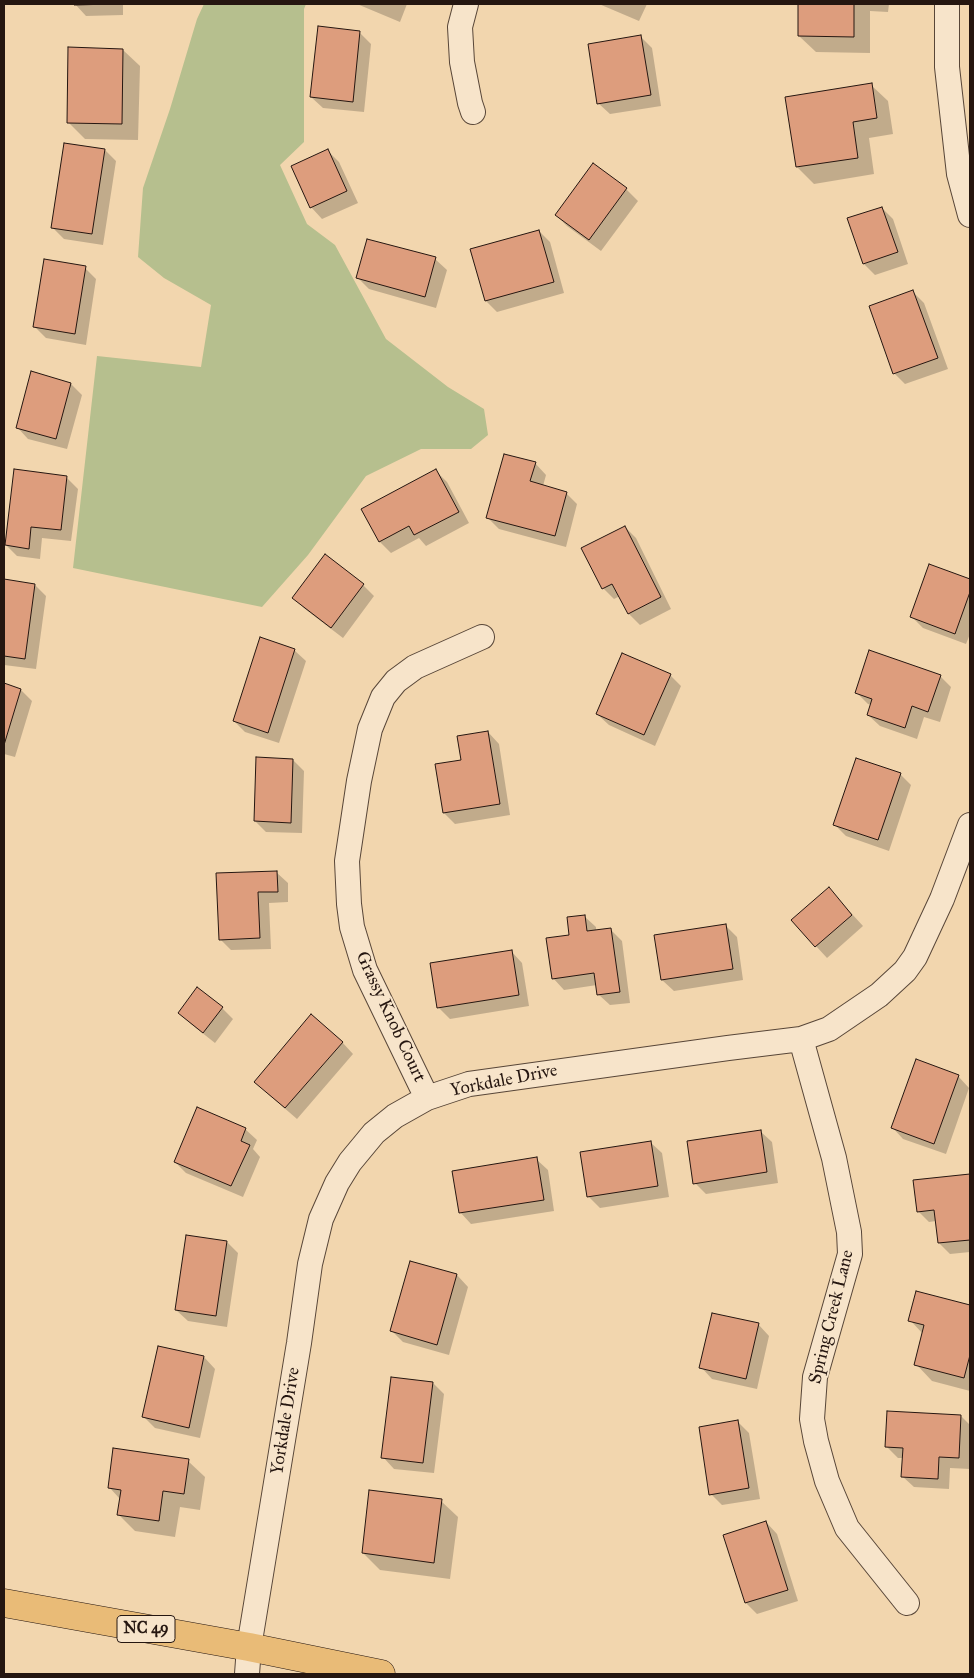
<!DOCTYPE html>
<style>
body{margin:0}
#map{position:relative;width:974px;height:1678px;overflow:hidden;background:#f2d6ae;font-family:"IM FELL Great Primer",serif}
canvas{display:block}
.frame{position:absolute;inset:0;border:5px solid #251610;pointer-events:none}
</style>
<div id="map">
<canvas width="974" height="1678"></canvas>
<div class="frame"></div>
</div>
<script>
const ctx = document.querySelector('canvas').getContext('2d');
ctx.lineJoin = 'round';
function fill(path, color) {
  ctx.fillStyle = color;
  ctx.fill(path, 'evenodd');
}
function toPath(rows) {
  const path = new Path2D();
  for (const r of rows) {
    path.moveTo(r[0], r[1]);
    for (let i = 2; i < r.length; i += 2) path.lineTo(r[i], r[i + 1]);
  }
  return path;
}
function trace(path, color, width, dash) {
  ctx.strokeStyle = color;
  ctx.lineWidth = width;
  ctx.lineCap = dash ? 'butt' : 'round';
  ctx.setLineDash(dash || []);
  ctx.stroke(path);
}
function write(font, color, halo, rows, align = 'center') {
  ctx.font = font + ' "IM FELL Great Primer",serif';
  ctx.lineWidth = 4;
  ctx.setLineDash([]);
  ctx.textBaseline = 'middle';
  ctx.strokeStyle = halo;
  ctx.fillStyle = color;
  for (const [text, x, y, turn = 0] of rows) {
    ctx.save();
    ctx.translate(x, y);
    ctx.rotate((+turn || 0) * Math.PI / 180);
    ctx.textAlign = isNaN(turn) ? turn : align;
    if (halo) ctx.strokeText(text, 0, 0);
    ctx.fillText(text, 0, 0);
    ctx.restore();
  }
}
fill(toPath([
 [204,4,306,4,304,9,304,142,280,165,307,224,335,245,386,339,448,387,484,409,488,435,471,449,421,449,366,476,308,555,262,607,73,568,97,356,201,367,211,305,164,278,138,257,143,188,170,109,197,19]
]), '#b6bf8e');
fill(toPath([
 [75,4,123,4,123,15,86,16],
 [357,4,407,4,400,22],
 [599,4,647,4,639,21],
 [799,4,889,4,888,12,870,11,870,53,816,52,799,36],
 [359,32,371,44,364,112,323,108,311,97],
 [641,37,652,48,661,106,610,114,598,103],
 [123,50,140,66,138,140,85,139,68,122],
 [871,85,888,101,893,134,869,138,874,174,814,184,797,167,786,98],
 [105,150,116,161,103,245,64,239,53,228],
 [328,151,339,162,358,203,322,219,311,207],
 [593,165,626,189,638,201,601,251,567,226,556,215],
 [882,208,893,219,908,264,875,275,864,264],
 [539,231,550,242,564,293,497,312,486,301],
 [435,259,447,270,436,308,369,289,358,278],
 [85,268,96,279,86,345,46,338,35,327],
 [913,292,924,303,948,369,905,384,894,373],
 [71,384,82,395,67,449,28,439,17,427],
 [535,463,546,475,543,486,566,493,577,504,566,547,499,529,488,518],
 [436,471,447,482,469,523,426,546,419,538,391,553,380,542,363,510],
 [66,477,78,489,71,541,42,538,40,559,17,556,6,545],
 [625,527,636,538,671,609,640,625,629,614,620,596,614,599,603,588],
 [929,565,970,580,970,634,966,644,923,628,911,616],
 [4,580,35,585,46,596,36,669,4,665],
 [363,585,374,596,343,638,305,609,294,598],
 [294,650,306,661,279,743,245,732,234,721],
 [670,675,681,686,655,746,609,725,597,714],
 [940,676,951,687,940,722,924,717,917,739,880,726,868,715,872,705,868,704,856,692],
 [4,685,21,690,32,701,15,757,4,754],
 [488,732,499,744,510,815,455,824,444,813],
 [293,760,304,771,302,833,266,832,255,821],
 [900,774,911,785,889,851,846,836,835,825],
 [276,872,288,883,288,902,269,903,271,949,231,950,220,939,218,874],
 [829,889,863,926,827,958,793,921],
 [584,916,596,927,596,931,610,929,622,941,630,1003,610,1005,598,994,597,985,564,990,553,978,570,936],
 [725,925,737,937,743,980,674,991,662,980],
 [511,951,522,963,529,1006,450,1019,439,1008],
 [222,1008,233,1019,215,1043,191,1024,179,1013],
 [342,1042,353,1054,297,1119,267,1093],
 [958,1076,969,1088,946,1154,903,1139,892,1127],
 [245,1129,257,1140,253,1149,260,1157,243,1197,186,1173,175,1162],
 [760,1131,772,1142,778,1183,706,1194,695,1183],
 [650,1142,662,1153,669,1197,600,1208,589,1197],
 [536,1159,548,1170,554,1211,471,1224,460,1212],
 [970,1175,970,1252,950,1254,939,1243,936,1221,929,1222,918,1211,914,1181],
 [227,1242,238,1253,227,1327,188,1321,176,1310],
 [411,1262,457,1275,468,1287,449,1355,403,1342,392,1331],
 [917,1292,970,1306,970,1391,932,1381,916,1364,923,1334,910,1320],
 [758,1324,769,1336,757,1389,712,1379,701,1367],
 [159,1347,204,1357,215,1369,200,1438,155,1428,144,1417],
 [433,1383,444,1394,434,1473,394,1469,383,1457],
 [961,1416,970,1425,970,1469,950,1468,949,1489,914,1487,902,1476,903,1458,898,1458,886,1446],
 [738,1422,749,1433,760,1499,722,1505,711,1494],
 [188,1461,205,1477,200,1510,180,1507,175,1537,135,1531,118,1514,120,1499,109,1487],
 [441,1501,458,1517,450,1579,380,1570,363,1553],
 [766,1522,777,1534,798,1601,757,1614,746,1603]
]), '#0003');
const building = toPath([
 [74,4,112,4,74,5,74,4],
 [798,4,854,4,854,37,798,36,798,4],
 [318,26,360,31,353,102,310,97,318,26],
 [641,35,651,95,597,104,588,44,641,35],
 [68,47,123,49,122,124,67,123,68,47],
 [872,83,877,118,853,122,858,158,796,167,785,97,872,83],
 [64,143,105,149,92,234,51,228,64,143],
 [328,149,347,191,310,208,291,166,328,149],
 [593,163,627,188,589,240,555,215,593,163],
 [882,207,898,252,863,264,847,218,882,207],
 [539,230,554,282,485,301,470,249,539,230],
 [367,239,436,257,425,297,356,278,367,239],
 [44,259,86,266,75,334,33,327,44,259],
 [913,290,938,358,893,374,869,306,913,290],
 [31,371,71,383,56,439,16,428,31,371],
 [504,454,536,462,530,481,567,492,555,536,486,518,504,454],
 [14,469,67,476,61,530,31,527,29,549,5,545,14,469],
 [436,469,459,512,414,535,409,526,379,542,361,509,436,469],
 [625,526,661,597,628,614,612,584,602,589,581,548,625,526],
 [325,554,364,584,331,628,292,598,325,554],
 [929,564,970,579,970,592,955,634,910,617,929,564],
 [4,579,35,584,25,659,4,656,4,579],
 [260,637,295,649,268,733,233,721,260,637],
 [869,650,941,675,928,712,912,706,905,728,867,715,872,699,855,693,869,650],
 [622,653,671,674,644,735,596,714,622,653],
 [4,683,21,689,4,745,4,683],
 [488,731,500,804,443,813,435,764,461,760,457,736,488,731],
 [256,757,293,759,291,823,254,821,256,757],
 [856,758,901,773,878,840,833,825,856,758],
 [277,871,278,892,258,892,260,938,219,940,216,873,277,871],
 [829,887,852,915,815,947,791,920,829,887],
 [585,915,587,931,611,928,620,992,597,995,594,973,552,979,546,938,569,935,567,917,585,915],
 [726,924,733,969,661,980,654,935,726,924],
 [512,950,519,995,437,1008,430,963,512,950],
 [197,987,223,1007,203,1033,178,1013,197,987],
 [311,1014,343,1042,285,1108,254,1082,311,1014],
 [916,1059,959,1075,934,1144,891,1128,916,1059],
 [197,1107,246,1128,241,1141,250,1145,231,1186,174,1162,197,1107],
 [761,1130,767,1172,693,1184,687,1141,761,1130],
 [651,1141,658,1186,587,1197,580,1152,651,1141],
 [537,1157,544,1200,459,1213,452,1171,537,1157],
 [970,1174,970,1240,938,1243,934,1210,917,1212,913,1180,970,1174],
 [186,1235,227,1241,216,1316,175,1310,186,1235],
 [410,1261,457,1274,437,1345,390,1331,410,1261],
 [916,1291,970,1305,970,1355,964,1378,914,1365,924,1325,908,1321,916,1291],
 [712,1313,759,1323,746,1379,699,1368,712,1313],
 [158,1346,204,1356,189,1428,142,1417,158,1346],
 [391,1377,433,1382,423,1463,381,1458,391,1377],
 [887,1411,961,1415,959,1458,939,1457,938,1479,901,1477,903,1448,885,1447,887,1411],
 [738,1420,749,1488,709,1495,699,1427,738,1420],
 [113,1448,189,1459,184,1494,163,1491,159,1521,117,1515,121,1490,108,1488,113,1448],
 [369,1490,442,1499,434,1563,362,1553,369,1490],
 [766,1521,788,1590,745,1603,723,1535,766,1521]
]);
fill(building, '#dd9d7d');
trace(building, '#251610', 1);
const street = toPath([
 [466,4,460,27,462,62,470,103,473,112],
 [947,4,947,67,959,174,970,215],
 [801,1039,834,1158,849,1232,850,1254,815,1377,812,1419,816,1441,827,1481,847,1528,907,1603],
 [427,1098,365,970,352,927,349,904,347,861,359,781,370,729,383,697,396,681,415,667,482,637],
 [247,1674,249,1647,299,1343,310,1264,321,1219,337,1183,350,1162,374,1133,395,1116,427,1098,469,1084,728,1048,801,1039,829,1029,879,995,905,971,915,957,942,899,970,825]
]);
const primary = toPath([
 [4,1603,249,1647,381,1674]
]);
trace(street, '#584638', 26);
trace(primary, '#251610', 29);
trace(street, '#f7e4ca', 24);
trace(primary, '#e9bb77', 28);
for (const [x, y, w] of [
 [146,1629,58]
]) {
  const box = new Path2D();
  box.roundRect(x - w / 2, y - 13.5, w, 27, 4);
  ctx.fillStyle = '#f7e4ca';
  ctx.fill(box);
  trace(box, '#251610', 1);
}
write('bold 16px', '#251610', null, [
 ["NC 49",146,1629]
]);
write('18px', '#251610', '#f7e4ca', [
 ["Grassy Knob Court",390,1017,65],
 ["Yorkdale Drive",504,1081,-11],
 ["Spring Creek Lane",832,1317,-76],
 ["Yorkdale Drive",286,1421,-81]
]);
</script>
